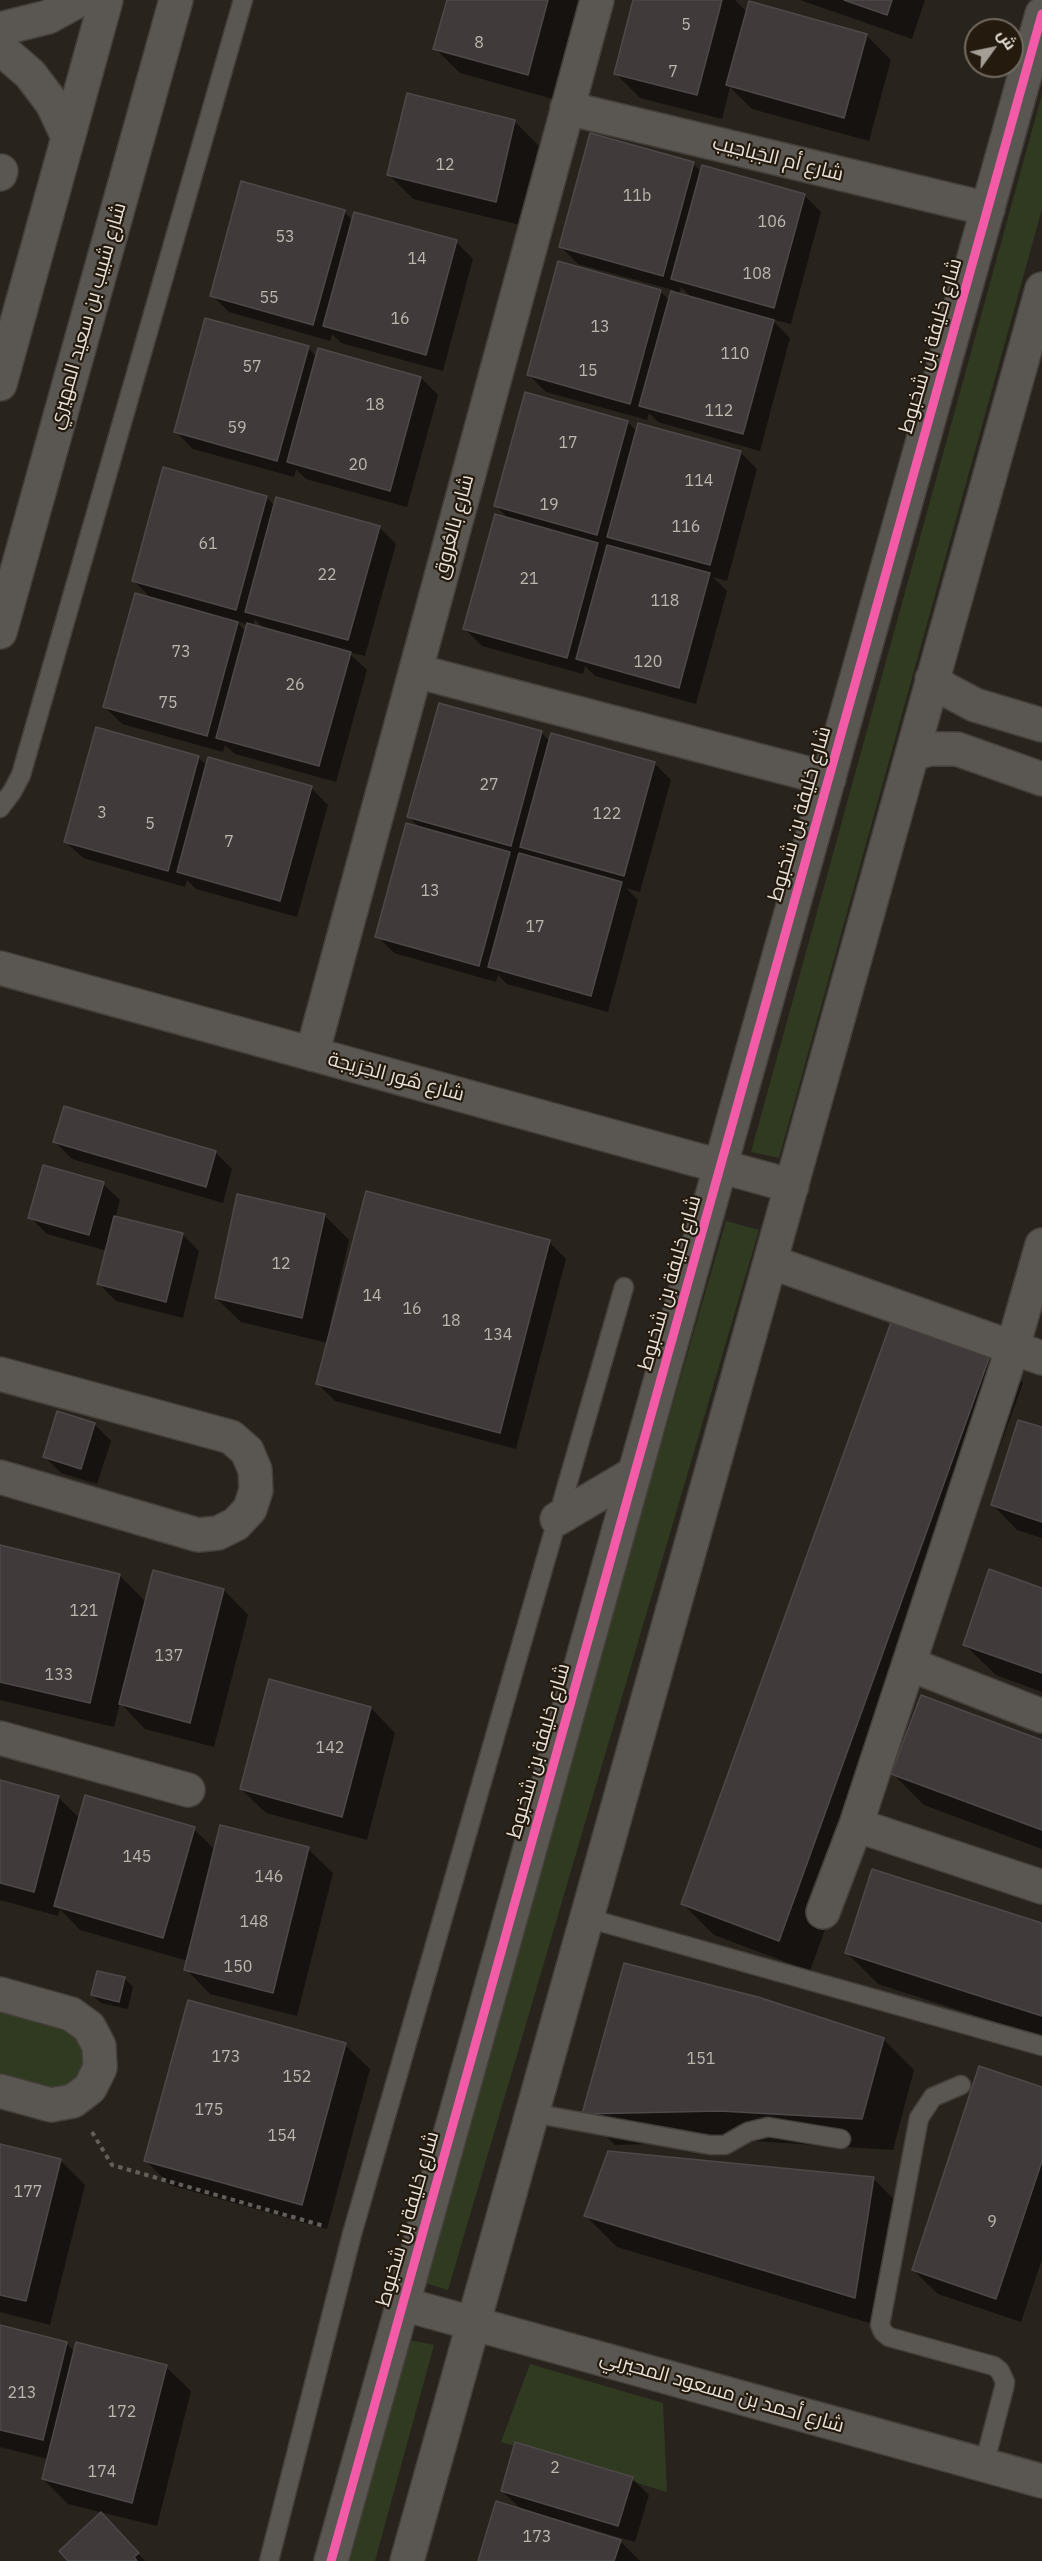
<!DOCTYPE html>
<meta charset="utf-8">
<style>
body{margin:0}
#map{position:relative;width:1042px;height:2561px;overflow:hidden;background:#29231d;font-family:"IBM Plex Sans",Cairo,sans-serif}
canvas{display:block}
.north{position:absolute;left:964px;top:18px;width:60px;height:60px;box-sizing:border-box;background:#241b0e;border:2px solid #726a5f;border-radius:50%;rotate:57deg;font-size:16px;font-weight:700;line-height:24px;text-align:center;color:#e7e0d8}
.north::after{content:'';display:block;margin:auto;width:21px;height:27px;background:#a49e97;clip-path:polygon(50% 0,100% 100%,50% 72%,0 100%)}
</style>
<div id="map">
<canvas width="1042" height="2561"></canvas>
<div class="north">ش</div>
</div>
<script>
const ctx = document.querySelector('canvas').getContext('2d');
ctx.lineJoin = 'round';
function fill(path, color) {
  ctx.fillStyle = color;
  ctx.fill(path, 'evenodd');
}
function toPath(rows) {
  const path = new Path2D();
  for (const r of rows) {
    path.moveTo(r[0], r[1]);
    for (let i = 2; i < r.length; i += 2) path.lineTo(r[i], r[i + 1]);
  }
  return path;
}
function trace(path, color, width, dash) {
  ctx.strokeStyle = color;
  ctx.lineWidth = width;
  ctx.lineCap = dash ? 'butt' : 'round';
  ctx.setLineDash(dash || []);
  ctx.stroke(path);
}
function write(font, color, halo, rows, align = 'center') {
  ctx.font = font + ' "IBM Plex Sans",Cairo,sans-serif';
  ctx.lineWidth = 4.5;
  ctx.setLineDash([]);
  ctx.textBaseline = 'middle';
  ctx.strokeStyle = halo;
  ctx.fillStyle = color;
  for (const [text, x, y, turn = 0] of rows) {
    ctx.save();
    ctx.translate(x, y);
    ctx.rotate((+turn || 0) * Math.PI / 180);
    ctx.textAlign = isNaN(turn) ? turn : align;
    if (halo) ctx.strokeText(text, 0, 0);
    ctx.fillText(text, 0, 0);
    ctx.restore();
  }
}
fill(toPath([
 [1042,94,1042,209,779,1158,751,1152],
 [726,1221,759,1230,448,2290,418,2281],
 [0,1997,85,2019,91,2062,74,2094,0,2073],
 [404,2339,434,2345,375,2561,343,2561],
 [530,2364,663,2403,667,2492,501,2442]
]), '#303a21');
fill(toPath([
 [448,0,579,0,553,99,460,73,435,48],
 [635,0,735,0,747,12,866,35,891,60,869,141,752,109,730,87,722,119,640,98,616,74],
 [800,0,925,0,912,39],
 [515,122,539,146,520,225,413,199,389,175],
 [693,163,701,172,804,195,821,212,791,324,771,319,790,338,760,451,658,422,649,413,647,420,546,392,529,375,660,291,670,301,673,290,578,264,561,247],
 [681,287,692,298,679,295],
 [344,212,353,221,456,242,473,259,443,371,341,343,332,334,330,341,229,312,212,295],
 [308,348,317,357,421,378,438,395,407,507,306,479,296,469,294,477,193,449,176,432],
 [628,422,637,432,740,452,757,469,727,581,713,577,727,591,696,704,595,676,585,666,583,674,482,646,465,629,510,520,496,506],
 [266,497,275,506,379,527,396,544,365,656,348,652,367,670,336,782,235,754,225,745,223,752,122,724,105,707,153,600,134,581],
 [255,619,265,630,253,626],
 [236,621,249,625,246,632],
 [541,732,550,742,654,763,671,780,640,892,626,888,638,900,608,1012,507,984,498,975,496,982,394,953,377,936,420,828,409,817],
 [198,757,207,766,311,788,328,805,297,917,196,889,187,880,185,887,83,858,66,842],
 [55,1142,215,1152,232,1169,223,1203,72,1159],
 [103,1184,120,1200,115,1218,182,1234,199,1251,183,1318,116,1301,99,1284,107,1251,47,1234,30,1217],
 [324,1215,349,1240,330,1325,333,1326,549,1242,566,1259,516,1449,335,1401,318,1384,328,1343,241,1322,216,1298],
 [991,1352,1023,1383,810,1971,714,1935,683,1904],
 [94,1424,111,1441,97,1484,61,1473,44,1456],
 [1042,1429,1042,1538,1017,1530,993,1505],
 [0,1546,119,1575,146,1602,224,1590,248,1615,214,1747,145,1729,120,1703,114,1727,0,1700],
 [1042,1590,1042,1692,996,1675,964,1644],
 [270,1681,371,1708,395,1733,367,1840,266,1813,241,1789],
 [1042,1742,1042,1849,924,1805,893,1774],
 [0,1782,58,1797,80,1819,194,1829,215,1850,308,1849,333,1873,297,2016,210,1994,186,1969,188,1961,80,1930,60,1909,58,1916,0,1900],
 [1042,1925,1042,2037,878,1984,847,1953],
 [98,1972,125,1979,133,1987,128,2009,101,2003,92,1995],
 [883,2039,914,2070,893,2150,752,2141,615,2145,584,2114],
 [345,2045,370,2069,327,2229,170,2185,146,2161],
 [1042,2089,1042,2259,1021,2322,938,2294,913,2270],
 [0,2145,61,2161,85,2185,50,2325,0,2312],
 [873,2178,904,2210,886,2328,617,2247,586,2216],
 [0,2327,66,2343,75,2352,166,2367,191,2391,157,2526,68,2504,43,2479,48,2459,0,2447],
 [632,2478,649,2495,635,2542,560,2520,559,2522,620,2541,640,2561,479,2561,523,2511,502,2491],
 [117,2531,145,2561,70,2561]
]), '#0007');
const building = toPath([
 [447,0,548,0,528,75,433,49,447,0],
 [633,0,722,0,697,95,614,74,633,0],
 [844,0,892,0,887,15,844,0],
 [749,1,867,34,844,118,726,85,749,1],
 [407,93,515,120,496,202,387,175,407,93],
 [590,133,694,162,663,276,559,247,590,133],
 [702,165,805,194,774,308,671,279,702,165],
 [241,181,345,210,313,325,210,296,241,181],
 [354,212,457,240,426,355,323,326,354,212],
 [558,261,661,290,630,404,527,375,558,261],
 [671,291,774,320,743,434,639,406,671,291],
 [205,318,309,346,277,461,174,432,205,318],
 [318,348,421,377,390,491,287,462,318,348],
 [525,392,628,421,597,535,494,506,525,392],
 [638,423,741,451,710,565,607,537,638,423],
 [163,467,267,496,236,610,132,581,163,467],
 [276,497,380,526,348,640,245,612,276,497],
 [495,514,598,543,567,658,463,629,495,514],
 [607,545,710,573,679,688,576,659,607,545],
 [135,593,238,622,207,736,103,707,135,593],
 [247,623,351,652,319,766,216,738,247,623],
 [439,703,542,731,511,846,407,817,439,703],
 [96,727,199,756,168,871,64,842,96,727],
 [551,733,655,762,624,876,520,847,551,733],
 [208,757,312,786,280,901,177,872,208,757],
 [406,823,510,852,479,966,375,937,406,823],
 [519,853,622,882,591,996,488,967,519,853],
 [64,1106,216,1151,206,1187,53,1142,64,1106],
 [43,1165,104,1182,89,1235,28,1218,43,1165],
 [366,1191,550,1240,500,1433,316,1384,366,1191],
 [237,1194,325,1214,302,1318,215,1298,237,1194],
 [114,1216,183,1233,166,1302,97,1284,114,1216],
 [894,1314,992,1350,779,1941,681,1904,894,1314],
 [57,1411,95,1423,81,1469,43,1457,57,1411],
 [1018,1420,1042,1427,1042,1522,991,1505,1018,1420],
 [0,1545,120,1574,90,1703,0,1682,0,1545],
 [989,1569,1042,1588,1042,1673,963,1645,989,1569],
 [153,1570,224,1589,190,1723,119,1704,153,1570],
 [269,1679,371,1707,342,1817,240,1789,269,1679],
 [921,1695,1042,1740,1042,1830,891,1774,921,1695],
 [0,1780,59,1796,34,1892,0,1883,0,1780],
 [85,1795,195,1827,163,1938,54,1906,85,1795],
 [220,1825,309,1847,273,1993,184,1970,220,1825],
 [872,1869,1042,1923,1042,2016,845,1953,872,1869],
 [624,1963,758,1997,884,2038,862,2119,720,2111,582,2114,624,1963],
 [97,1971,125,1977,119,2002,91,1995,97,1971],
 [188,2000,346,2043,302,2205,144,2161,188,2000],
 [979,2066,1042,2087,1042,2161,996,2299,912,2270,979,2066],
 [0,2144,61,2159,26,2301,0,2295,0,2144],
 [608,2151,874,2177,855,2298,584,2216,608,2151],
 [0,2325,67,2342,43,2440,0,2430,0,2325],
 [76,2342,167,2365,132,2503,42,2479,76,2342],
 [515,2442,633,2477,618,2526,501,2491,515,2442],
 [496,2501,621,2540,614,2561,478,2561,496,2501],
 [101,2512,139,2553,134,2557,137,2561,68,2561,59,2551,101,2512]
]);
fill(building, '#403b3a');
trace(building, '#4e4949', 1.5);
const service = toPath([
 [0,808,12,792,21,775,243,0],
 [587,1918,1042,2046],
 [961,2085,933,2097,919,2118,880,2325,883,2332,889,2337,994,2366,1000,2371,1005,2382,1004,2388,984,2465],
 [532,2113,710,2145,725,2145,748,2132,768,2127,841,2139],
 [269,2561,352,2234,624,1287]
]);
const minor = toPath([
 [0,29,48,17,79,0],
 [0,48,30,74,52,103,68,137],
 [567,108,988,209],
 [0,174,1,171],
 [416,671,829,779],
 [932,679,945,689,975,705,1042,725],
 [913,754,929,749,957,749,1042,779],
 [0,968,792,1186],
 [312,1054,597,0],
 [771,1262,1042,1358],
 [0,1374,231,1437,247,1451,255,1470,256,1490,250,1509,236,1524,218,1533,198,1535,0,1477],
 [557,1519,635,1473],
 [909,1664,1042,1716],
 [0,1738,188,1790],
 [856,1825,1042,1887],
 [823,1912,856,1825,1013,1347,1042,1245],
 [0,1994,71,2014,89,2027,99,2046,100,2068,90,2088,73,2101,51,2105,0,2091],
 [403,2304,1042,2481],
 [331,2561,1042,14],
 [407,2561,1042,289]
]);
const tertiary = toPath([
 [0,384,106,0],
 [0,632,176,0]
]);
trace(service, '#443f3a', 21);
trace(minor, '#443f3a', 36);
trace(tertiary, '#443f3a', 36);
trace(toPath([
 [92,2132,112,2165,324,2226]
]), '#625e59', 4, [4.5, 4.5]);
trace(service, '#5a5651', 18);
trace(minor, '#5a5651', 33);
trace(tertiary, '#5a5651', 33);
trace(toPath([
 [331,2561,1042,14]
]), '#f35aa7', 9);
write('16px', '#bdb7b0', null, [
 ["5",686,25],
 ["8",479,43],
 ["7",673,72],
 ["12",445,165],
 ["11b",637,196],
 ["106",772,222],
 ["53",285,237],
 ["14",417,259],
 ["108",757,274],
 ["55",269,298],
 ["16",400,319],
 ["13",600,327],
 ["110",735,354],
 ["57",252,367],
 ["15",588,371],
 ["18",375,405],
 ["112",719,411],
 ["59",237,428],
 ["17",568,443],
 ["20",358,465],
 ["114",699,481],
 ["19",549,505],
 ["116",686,527],
 ["61",208,544],
 ["22",327,575],
 ["21",529,579],
 ["118",665,601],
 ["73",181,652],
 ["120",648,662],
 ["26",295,685],
 ["75",168,703],
 ["27",489,785],
 ["3",102,813],
 ["122",607,814],
 ["5",150,824],
 ["7",229,842],
 ["13",430,891],
 ["17",535,927],
 ["12",281,1264],
 ["14",372,1296],
 ["16",412,1309],
 ["18",451,1321],
 ["134",498,1335],
 ["121",84,1611],
 ["137",169,1656],
 ["133",59,1675],
 ["142",330,1748],
 ["145",137,1857],
 ["146",269,1877],
 ["148",254,1922],
 ["150",238,1967],
 ["173",226,2057],
 ["151",701,2059],
 ["152",297,2077],
 ["175",209,2110],
 ["154",282,2136],
 ["177",28,2192],
 ["9",992,2222],
 ["213",22,2393],
 ["172",122,2412],
 ["2",555,2468],
 ["174",102,2472],
 ["173",537,2537]
]);
write('20px', '#e7e0d8', '#241b0e', [
 ["شارع أم الجَباجيب",778,159,14],
 ["شارع شبيب بن سعيد المهيري",88,316,-74],
 ["شارع خليفة بن شخبوط",931,346,-74],
 ["شارع بالعُروق",454,527,-75],
 ["شارع خليفة بن شخبوط",800,814,-74],
 ["شارع هُور الخِرَيجة",396,1077,15],
 ["شارع خليفة بن شخبوط",670,1283,-74],
 ["شارع خليفة بن شخبوط",539,1751,-74],
 ["شارع خليفة بن شخبوط",408,2219,-74],
 ["شارع أحمد بن مسعود المحيربي",722,2392,16]
]);
</script>
